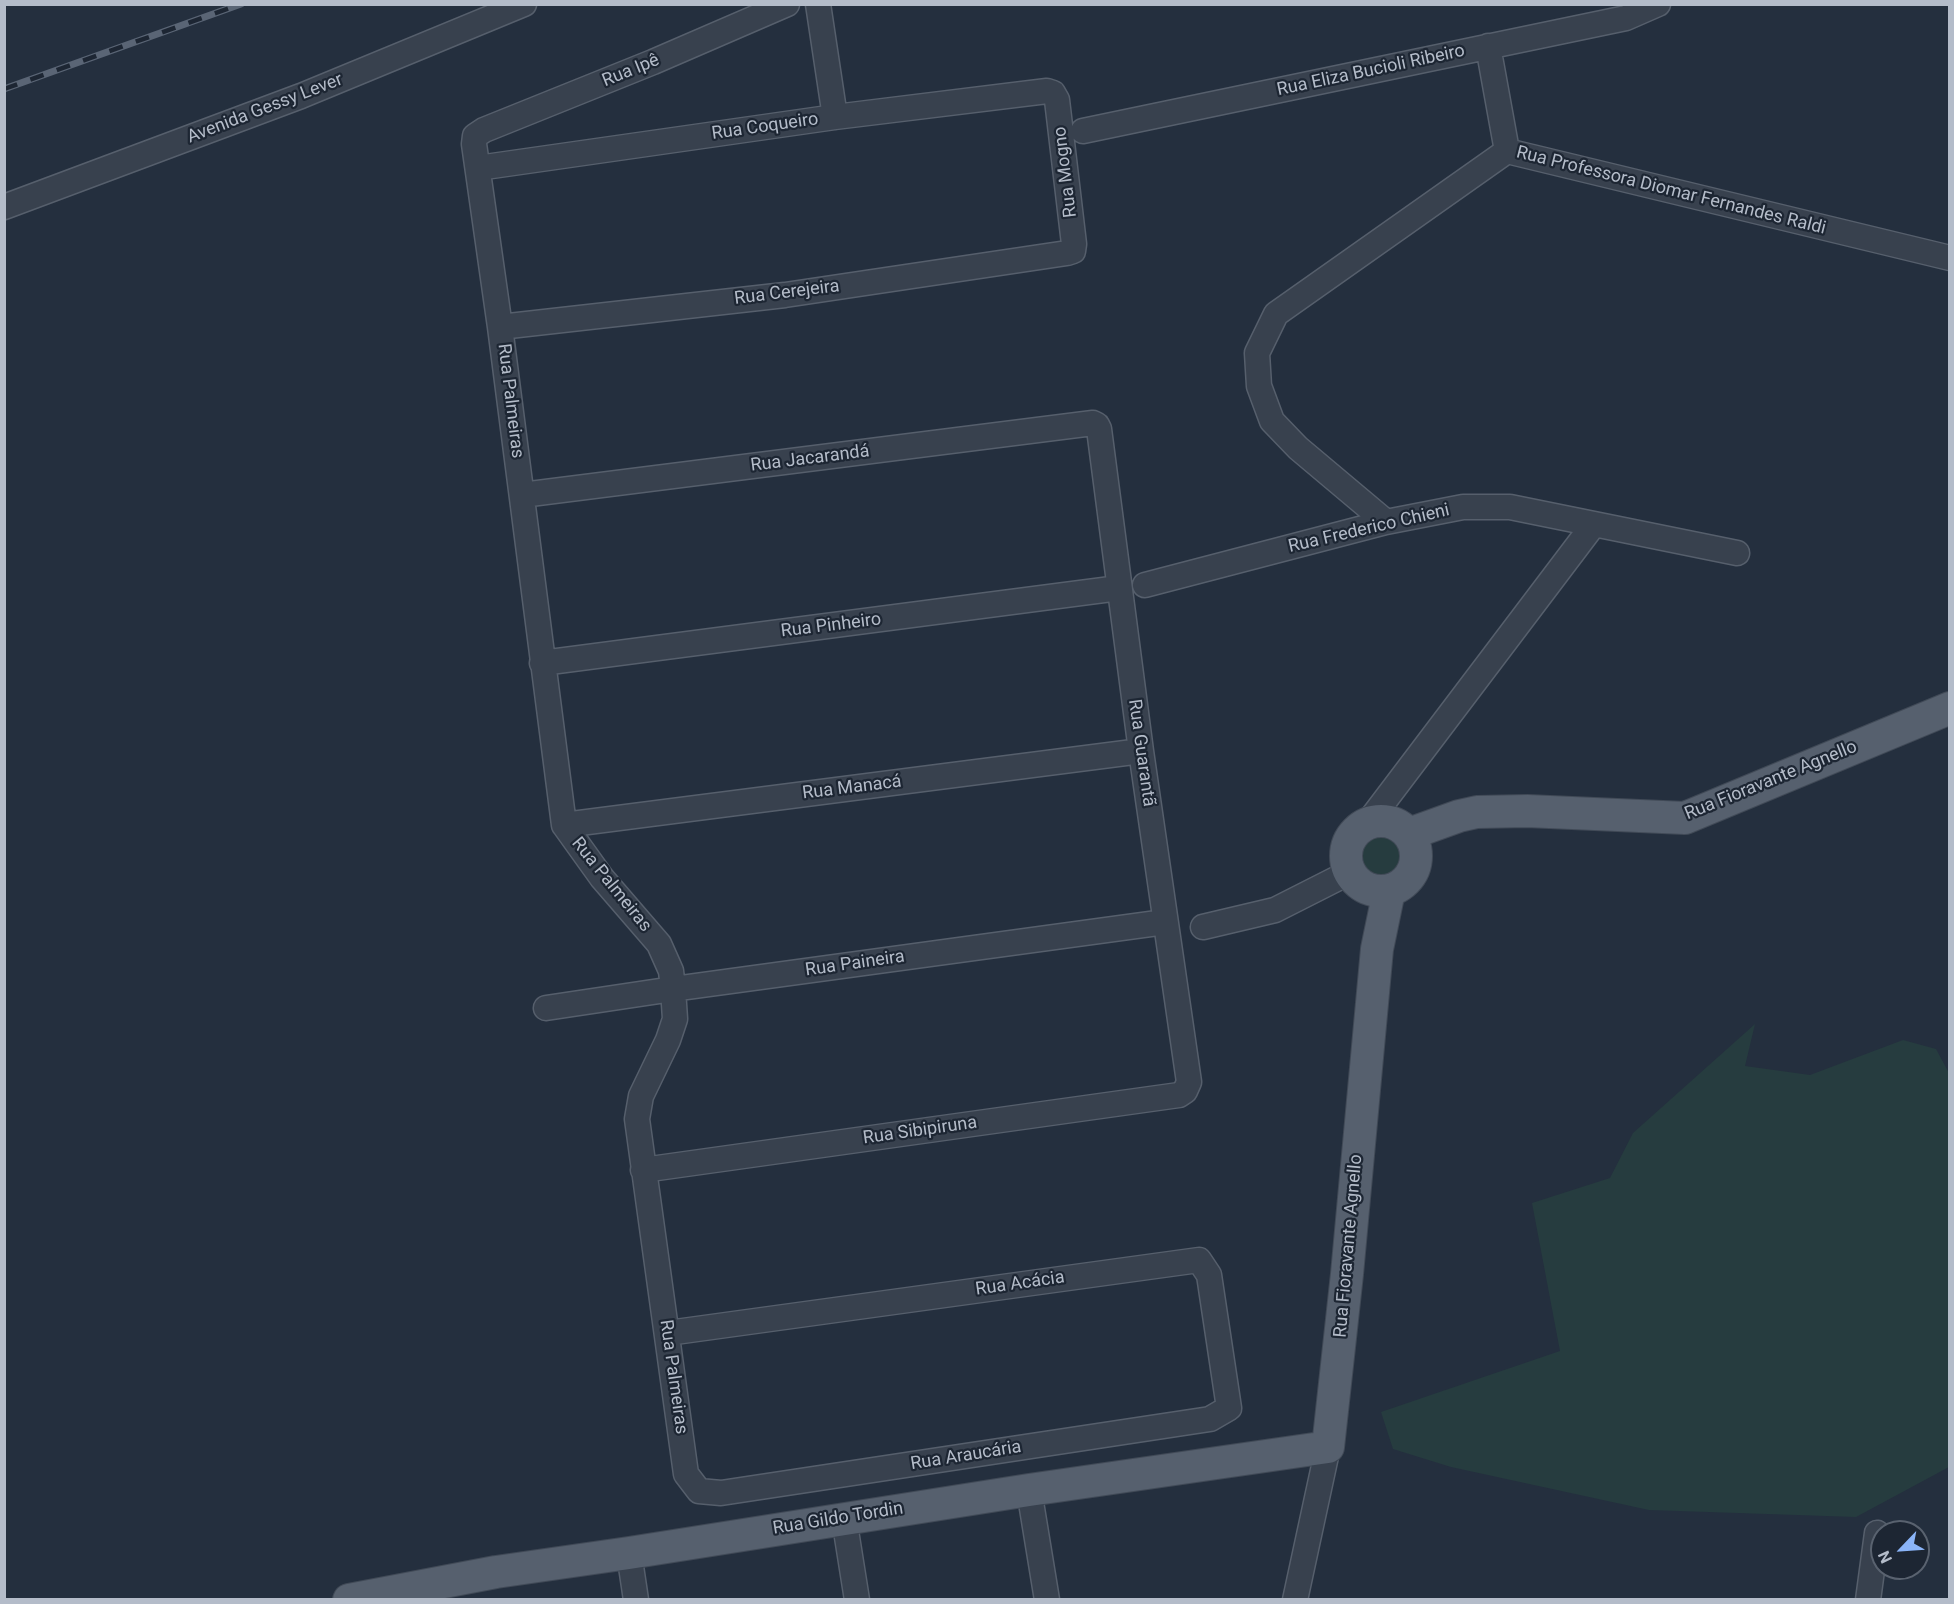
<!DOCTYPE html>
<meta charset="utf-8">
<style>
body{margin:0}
#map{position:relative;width:1954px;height:1604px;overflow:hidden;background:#242f3e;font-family:Roboto,sans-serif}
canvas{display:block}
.frame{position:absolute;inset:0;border:6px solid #b4bcc9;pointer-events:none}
.north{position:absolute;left:1870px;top:1520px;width:60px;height:60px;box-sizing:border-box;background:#1d2633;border:2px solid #59626f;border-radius:50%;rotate:245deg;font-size:16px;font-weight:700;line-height:24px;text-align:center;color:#b4bcc9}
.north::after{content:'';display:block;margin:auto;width:21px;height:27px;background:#8ab4f8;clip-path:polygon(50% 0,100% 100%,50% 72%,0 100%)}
</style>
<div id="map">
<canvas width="1954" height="1604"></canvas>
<div class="frame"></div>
<div class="north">N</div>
</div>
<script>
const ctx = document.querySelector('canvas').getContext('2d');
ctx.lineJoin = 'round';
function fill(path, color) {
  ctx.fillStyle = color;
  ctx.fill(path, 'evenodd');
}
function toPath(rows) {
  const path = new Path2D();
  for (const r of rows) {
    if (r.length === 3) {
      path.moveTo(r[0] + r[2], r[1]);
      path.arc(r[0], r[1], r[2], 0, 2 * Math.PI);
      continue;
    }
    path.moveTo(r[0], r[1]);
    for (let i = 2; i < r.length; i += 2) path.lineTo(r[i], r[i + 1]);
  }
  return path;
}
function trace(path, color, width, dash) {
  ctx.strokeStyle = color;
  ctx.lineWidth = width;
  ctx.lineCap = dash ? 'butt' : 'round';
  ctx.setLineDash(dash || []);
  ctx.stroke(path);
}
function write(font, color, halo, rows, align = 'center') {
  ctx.font = font + ' Roboto,sans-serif';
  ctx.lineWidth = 4.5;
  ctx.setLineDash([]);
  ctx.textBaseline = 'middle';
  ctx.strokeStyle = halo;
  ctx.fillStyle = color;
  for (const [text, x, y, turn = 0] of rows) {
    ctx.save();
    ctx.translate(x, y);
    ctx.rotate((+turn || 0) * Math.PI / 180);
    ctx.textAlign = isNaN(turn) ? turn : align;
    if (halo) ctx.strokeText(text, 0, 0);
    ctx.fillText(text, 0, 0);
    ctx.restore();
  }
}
fill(toPath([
 [1381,853,25],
 [1755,1024,1745,1066,1810,1075,1903,1040,1936,1049,1949,1073,1949,1467,1856,1517,1649,1510,1451,1467,1393,1449,1381,1412,1560,1351,1532,1203,1610,1178,1633,1133]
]), '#263c3f');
const minor = toPath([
 [818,4,835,117],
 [1488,46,1507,151],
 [1083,131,1626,18,1658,4],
 [478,168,835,117,1047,91,1053,93,1057,100,1074,244,1073,251,1067,253,785,295,500,327],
 [4,207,301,96,524,4],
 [522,495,1093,423,1097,425,1099,429,1141,751,1189,1082,1185,1091,1179,1095,643,1170],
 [1386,522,1298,448,1272,421,1259,386,1257,353,1276,314,1507,151,1950,258],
 [1145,585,1386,522,1463,507,1510,507,1737,553],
 [542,663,1119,588],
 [1367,824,1594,524],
 [564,825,1141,751],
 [1203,927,1275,910,1350,872],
 [546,1008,673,989,1165,922],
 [668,1333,1199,1260,1209,1275,1229,1408,1210,1419,721,1493,699,1491,686,1474,637,1119,641,1096,668,1040,675,1019,673,989,671,971,659,944,602,878,564,825,500,327,474,144,475,136,484,130,653,62,787,4],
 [1029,1490,1047,1600],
 [844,1518,857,1600],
 [629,1553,636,1600],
 [1295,1600,1328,1447],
 [1868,1600,1877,1533]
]);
const major = toPath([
 [1381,856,35],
 [1409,834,1459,816,1477,812,1527,811,1685,818,1950,708],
 [349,1600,496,1572,629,1553,1029,1490,1328,1447,1347,1274,1377,949,1389,891]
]);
trace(minor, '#565f6c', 27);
trace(major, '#414a57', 34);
trace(minor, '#38414e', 24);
trace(major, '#56606e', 32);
const rail = toPath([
 [4,89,241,4]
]);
trace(rail, '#5a6575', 7);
trace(rail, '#1d2633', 4.5, [14]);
write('18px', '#b4bcc9', '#1d2633', [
 ["Rua Ipê",631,71,-22],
 ["Rua Eliza Bucioli Ribeiro",1371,71,-12],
 ["Avenida Gessy Lever",265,109,-21],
 ["Rua Coqueiro",765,127,-8],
 ["Rua Mogno",1066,172,-97],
 ["Rua Professora Diomar Fernandes Raldi",1671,191,14],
 ["Rua Cerejeira",787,293,-7],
 ["Rua Palmeiras",510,401,83],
 ["Rua Jacarandá",810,459,-7],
 ["Rua Frederico Chieni",1369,529,-13],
 ["Rua Pinheiro",831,626,-7],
 ["Rua Guarantã",1141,753,82],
 ["Rua Fioravante Agnello",1771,781,-22],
 ["Rua Manacá",852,788,-7],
 ["Rua Palmeiras",611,885,51],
 ["Rua Paineira",855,964,-8],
 ["Rua Sibipiruna",920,1131,-8],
 ["Rua Fioravante Agnello",1349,1246,-85],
 ["Rua Acácia",1020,1284,-8],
 ["Rua Palmeiras",673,1377,82],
 ["Rua Araucária",966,1456,-9],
 ["Rua Gildo Tordin",838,1519,-9]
]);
</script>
